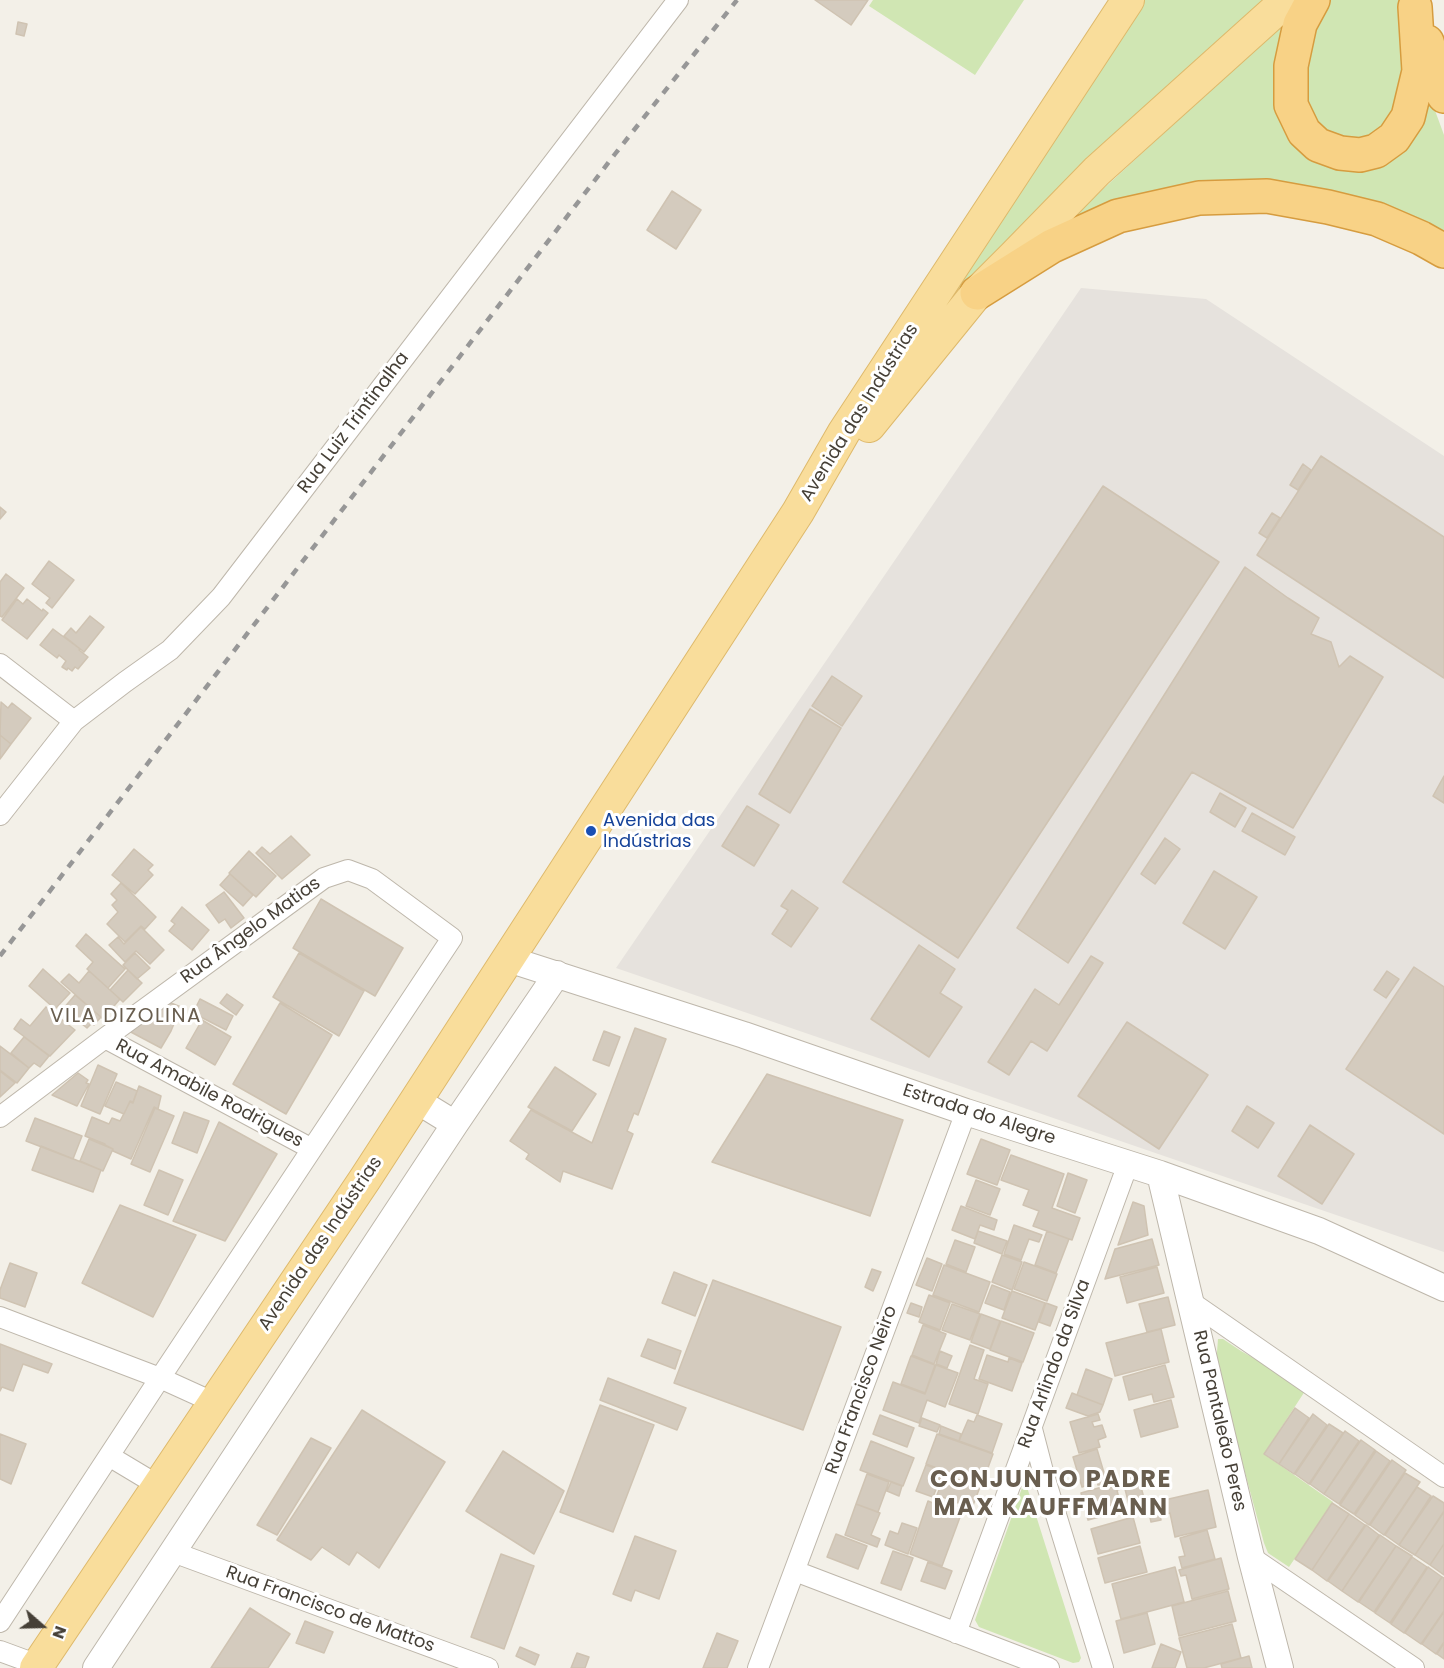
<!DOCTYPE html>
<meta charset="utf-8">
<style>
body{margin:0}
#map{position:relative;width:1444px;height:1668px;overflow:hidden;background:#f3f0e8;font-family:Poppins,sans-serif}
canvas{display:block}
.north{position:absolute;left:12px;top:1596px;width:60px;height:60px;-webkit-text-stroke:4px #fff;paint-order:stroke;rotate:110deg;font-size:16px;font-weight:700;line-height:24px;text-align:center;color:#464037}
.north::after{content:'';display:block;margin:auto;width:21px;height:27px;background:#464037;clip-path:polygon(50% 0,100% 100%,50% 72%,0 100%)}
</style>
<div id="map">
<canvas width="1444" height="1668"></canvas>
<div class="north">N</div>
</div>
<script>
const ctx = document.querySelector('canvas').getContext('2d');
ctx.lineJoin = 'round';
function fill(path, color) {
  ctx.fillStyle = color;
  ctx.fill(path, 'evenodd');
}
function toPath(rows) {
  const path = new Path2D();
  for (const r of rows) {
    path.moveTo(r[0], r[1]);
    for (let i = 2; i < r.length; i += 2) path.lineTo(r[i], r[i + 1]);
  }
  return path;
}
function trace(path, color, width, dash) {
  ctx.strokeStyle = color;
  ctx.lineWidth = width;
  ctx.lineCap = dash ? 'butt' : 'round';
  ctx.setLineDash(dash || []);
  ctx.stroke(path);
}
function write(font, color, halo, rows, align = 'center') {
  ctx.font = font + ' Poppins,sans-serif';
  ctx.lineWidth = 6;
  ctx.setLineDash([]);
  ctx.textBaseline = 'middle';
  ctx.strokeStyle = halo;
  ctx.fillStyle = color;
  for (const [text, x, y, turn = 0] of rows) {
    ctx.save();
    ctx.translate(x, y);
    ctx.rotate((+turn || 0) * Math.PI / 180);
    ctx.textAlign = isNaN(turn) ? turn : align;
    if (halo) ctx.strokeText(text, 0, 0);
    ctx.fillText(text, 0, 0);
    ctx.restore();
  }
}
fill(toPath([
 [1081,288,1206,299,1444,456,1444,1252,616,968]
]), '#e6e2dd');
fill(toPath([
 [873,0,1024,0,975,75,869,6],
 [1145,0,1273,0,928,325,1131,20],
 [1330,0,1399,0,1406,37,1407,71,1397,110,1385,129,1365,140,1352,141,1321,132,1303,103,1308,39],
 [1301,7,1284,107,1369,165,1426,86,1444,135,1444,241,1324,195,1064,225],
 [1218,1339,1223,1339,1241,1351,1307,1388,1264,1454,1333,1502,1289,1567,1268,1553,1264,1543,1216,1365],
 [1023,1485,1027,1487,1081,1658,1079,1662,1073,1663,979,1627,975,1620]
]), '#d0e6b3');
const building = toPath([
 [815,0,868,0,851,25,815,0],
 [18,22,27,24,24,36,16,34,18,22],
 [672,191,701,210,676,249,647,230,672,191],
 [1321,456,1444,537,1444,678,1257,555,1321,456],
 [1303,464,1311,470,1298,490,1290,485,1303,464],
 [1103,486,1219,562,958,958,843,882,1103,486],
 [0,507,6,512,0,519,0,507],
 [1272,513,1280,518,1267,538,1259,533,1272,513],
 [49,561,74,580,52,608,46,603,50,598,32,584,49,561],
 [1245,567,1288,598,1319,618,1311,634,1331,642,1339,667,1350,656,1383,677,1293,828,1192,772,1068,963,1017,928,1245,567],
 [6,574,24,588,2,617,0,616,0,582,6,574],
 [17,599,23,604,27,599,42,611,43,609,48,613,27,639,2,620,17,599],
 [90,616,104,627,84,652,64,636,71,628,76,633,90,616],
 [53,629,80,649,79,650,88,657,78,669,75,667,72,671,68,668,67,670,62,667,66,661,59,655,57,658,40,645,53,629],
 [832,676,862,696,842,726,812,706,832,676],
 [1,702,8,708,12,703,31,718,11,744,0,735,1,702],
 [810,709,841,728,790,813,759,794,810,709],
 [0,735,11,744,0,759,0,735],
 [1444,776,1444,803,1433,796,1444,776],
 [1220,793,1246,808,1235,827,1210,812,1220,793],
 [747,806,779,825,754,866,722,846,747,806],
 [1252,813,1295,837,1285,855,1242,831,1252,813],
 [291,836,310,855,282,879,256,853,262,847,270,854,291,836],
 [1165,838,1180,849,1155,884,1141,874,1165,838],
 [134,849,153,865,148,870,153,875,135,894,112,875,134,849],
 [249,851,276,876,256,897,229,873,249,851],
 [1214,871,1257,897,1225,949,1183,923,1214,871],
 [230,874,253,895,243,906,220,885,230,874],
 [121,883,156,917,145,929,141,926,125,942,107,924,118,912,112,905,117,900,111,894,121,883],
 [792,890,818,908,791,947,772,934,788,910,781,906,792,890],
 [224,892,244,918,231,928,225,919,219,923,206,905,224,892],
 [321,899,403,948,375,996,293,948,321,899],
 [182,907,209,930,192,950,169,931,175,924,171,921,182,907],
 [141,927,164,950,150,964,136,951,125,962,109,945,118,937,124,944,141,927],
 [86,934,125,969,108,988,87,969,93,962,76,946,86,934],
 [919,945,955,969,940,993,962,1007,929,1057,871,1019,919,945],
 [135,953,150,968,137,979,123,965,135,953],
 [299,953,364,991,339,1036,273,997,299,953],
 [1091,956,1103,963,1047,1051,1031,1041,1009,1075,988,1062,1035,989,1059,1005,1091,956],
 [1414,967,1444,987,1444,1134,1346,1069,1414,967],
 [43,969,70,993,55,1009,29,986,43,969],
 [128,970,142,983,123,1002,110,990,128,970],
 [89,971,120,999,103,1019,61,982,69,974,79,983,89,971],
 [1387,971,1399,979,1386,998,1374,990,1387,971],
 [227,994,243,1005,236,1015,220,1003,227,994],
 [75,995,101,1017,94,1025,92,1023,87,1028,63,1009,75,995],
 [200,999,233,1016,226,1030,193,1013,200,999],
 [166,1001,181,1007,171,1031,161,1048,127,1030,166,1001],
 [280,1003,332,1035,286,1114,233,1084,280,1003],
 [46,1007,75,1030,50,1056,14,1029,21,1019,30,1026,46,1007],
 [202,1020,231,1037,215,1065,186,1048,202,1020],
 [1127,1022,1208,1075,1159,1149,1078,1096,1127,1022],
 [635,1028,666,1039,638,1115,634,1113,627,1131,633,1134,612,1189,563,1171,560,1182,526,1159,529,1154,510,1141,531,1110,592,1143,635,1028],
 [604,1031,620,1037,609,1066,593,1060,604,1031],
 [24,1037,49,1056,40,1067,34,1063,29,1068,11,1053,24,1037],
 [0,1046,29,1068,17,1083,0,1070,0,1046],
 [98,1065,117,1074,100,1114,81,1106,98,1065],
 [555,1067,596,1094,572,1131,528,1107,555,1067],
 [0,1071,15,1083,0,1097,0,1071],
 [78,1073,88,1080,86,1083,89,1084,77,1106,52,1095,78,1073],
 [767,1074,903,1120,870,1216,712,1162,767,1074],
 [116,1082,137,1091,133,1102,130,1101,124,1114,105,1106,116,1082],
 [139,1086,161,1096,158,1109,154,1107,131,1159,113,1151,113,1149,105,1145,105,1144,85,1136,92,1117,109,1124,112,1118,120,1121,130,1102,133,1103,139,1086],
 [1247,1106,1274,1123,1258,1148,1232,1131,1247,1106],
 [155,1108,174,1116,150,1172,131,1164,155,1108],
 [184,1112,209,1121,197,1153,172,1143,184,1112],
 [35,1118,82,1136,73,1159,26,1141,35,1118],
 [219,1122,277,1154,225,1241,173,1221,219,1122],
 [1310,1125,1354,1154,1322,1204,1278,1176,1310,1125],
 [89,1139,113,1149,103,1171,80,1161,89,1139],
 [981,1139,1010,1150,997,1185,967,1174,981,1139],
 [41,1146,101,1170,93,1192,32,1170,41,1146],
 [1011,1155,1064,1174,1052,1208,1080,1218,1072,1240,1033,1226,1039,1211,1023,1205,1029,1190,1001,1180,1011,1155],
 [159,1170,183,1180,168,1215,144,1205,159,1170],
 [1068,1173,1087,1180,1075,1213,1057,1206,1068,1173],
 [976,1180,1000,1189,990,1215,966,1206,976,1180],
 [1133,1202,1144,1206,1148,1235,1118,1245,1133,1202],
 [120,1205,196,1235,153,1317,82,1283,120,1205],
 [961,1206,997,1220,994,1230,980,1225,975,1239,952,1230,961,1206],
 [1014,1225,1042,1235,1039,1242,1029,1239,1021,1260,1004,1254,1014,1225],
 [978,1231,1007,1241,1002,1254,974,1243,978,1231],
 [1047,1231,1069,1239,1056,1273,1035,1265,1047,1231],
 [1152,1239,1159,1265,1105,1279,1115,1249,1152,1239],
 [955,1240,975,1247,966,1272,946,1264,955,1240],
 [1002,1255,1022,1262,1012,1290,992,1282,1002,1255],
 [927,1258,942,1264,932,1291,916,1285,927,1258],
 [1024,1262,1057,1274,1047,1301,1014,1289,1024,1262],
 [10,1263,37,1273,25,1307,0,1298,0,1290,10,1263],
 [944,1265,990,1282,979,1312,933,1295,944,1265],
 [1157,1267,1164,1293,1127,1303,1120,1277,1157,1267],
 [872,1269,881,1272,873,1291,865,1287,872,1269],
 [674,1272,707,1285,695,1316,662,1303,674,1272],
 [713,1280,841,1327,803,1430,674,1383,713,1280],
 [992,1285,1010,1292,1004,1310,985,1303,992,1285],
 [1012,1291,1045,1303,1035,1330,1002,1318,1012,1291],
 [929,1295,950,1303,940,1330,919,1322,929,1295],
 [1168,1297,1175,1325,1147,1332,1139,1304,1168,1297],
 [911,1303,922,1307,919,1317,907,1313,911,1303],
 [1046,1303,1057,1307,1050,1326,1039,1322,1046,1303],
 [952,1304,980,1314,970,1340,942,1330,952,1304],
 [981,1314,1000,1321,990,1349,971,1342,981,1314],
 [1001,1321,1034,1333,1023,1362,990,1350,1001,1321],
 [923,1325,946,1334,934,1364,912,1355,923,1325],
 [1161,1329,1169,1362,1115,1376,1106,1343,1161,1329],
 [648,1339,681,1351,675,1369,641,1356,648,1339],
 [0,1344,52,1364,48,1373,23,1364,13,1391,2,1387,0,1391,0,1344],
 [970,1345,984,1350,974,1379,988,1384,978,1414,949,1404,970,1345],
 [940,1351,952,1356,947,1368,936,1364,940,1351],
 [987,1355,1008,1362,1009,1358,1022,1363,1012,1391,979,1379,987,1355],
 [911,1356,935,1365,925,1393,901,1384,911,1356],
 [936,1365,958,1373,945,1407,927,1400,919,1423,883,1410,893,1382,925,1394,936,1365],
 [1165,1365,1174,1397,1154,1402,1152,1394,1129,1400,1123,1377,1165,1365],
 [1086,1369,1112,1379,1103,1405,1077,1395,1086,1369],
 [608,1378,686,1408,677,1430,600,1400,608,1378],
 [1072,1393,1103,1405,1100,1412,1088,1416,1066,1408,1072,1393],
 [1171,1400,1178,1427,1141,1437,1134,1410,1171,1400],
 [600,1405,654,1425,613,1532,560,1512,600,1405],
 [1295,1408,1309,1418,1279,1464,1264,1454,1295,1408],
 [362,1410,445,1462,379,1568,357,1552,349,1565,322,1547,311,1560,277,1540,362,1410],
 [1098,1414,1100,1420,1092,1422,1094,1427,1102,1425,1106,1437,1098,1440,1100,1447,1079,1453,1070,1422,1098,1414],
 [1313,1414,1327,1425,1294,1474,1279,1464,1313,1414],
 [880,1415,914,1428,907,1447,873,1434,880,1415],
 [977,1415,1002,1424,992,1453,959,1441,968,1420,974,1422,977,1415],
 [922,1418,940,1425,937,1432,919,1426,922,1418],
 [1329,1424,1343,1433,1309,1484,1295,1474,1329,1424],
 [941,1426,961,1434,959,1441,939,1434,941,1426],
 [1345,1431,1359,1441,1324,1494,1310,1484,1345,1431],
 [0,1434,26,1444,11,1484,0,1479,0,1434],
 [937,1434,993,1454,982,1484,926,1464,937,1434],
 [311,1438,331,1448,277,1535,257,1525,311,1438],
 [1361,1440,1375,1450,1339,1504,1324,1494,1361,1440],
 [871,1441,914,1458,903,1486,860,1470,871,1441],
 [1097,1449,1107,1483,1098,1485,1097,1482,1082,1487,1073,1457,1097,1449],
 [503,1451,564,1491,534,1554,466,1511,503,1451],
 [1376,1451,1390,1461,1354,1514,1340,1505,1376,1451],
 [1392,1460,1406,1470,1369,1525,1355,1515,1392,1460],
 [926,1465,943,1471,933,1497,916,1491,926,1465],
 [1137,1473,1146,1505,1130,1509,1122,1477,1137,1473],
 [1405,1473,1420,1482,1384,1535,1370,1525,1405,1473],
 [867,1474,889,1482,878,1512,856,1504,867,1474],
 [945,1475,980,1487,972,1508,937,1495,945,1475],
 [1118,1480,1121,1489,1117,1490,1120,1503,1101,1508,1103,1516,1088,1520,1081,1493,1102,1487,1101,1485,1118,1480],
 [891,1482,902,1486,899,1496,887,1491,891,1482],
 [1417,1487,1431,1496,1399,1545,1385,1535,1417,1487],
 [1208,1490,1216,1527,1175,1537,1170,1513,1160,1516,1161,1520,1151,1522,1147,1504,1208,1490],
 [1433,1496,1444,1503,1444,1511,1415,1555,1399,1545,1433,1496],
 [928,1501,938,1505,940,1501,963,1509,942,1566,910,1554,928,1501],
 [1332,1503,1349,1514,1312,1570,1295,1559,1332,1503],
 [856,1504,880,1513,871,1535,880,1539,877,1547,845,1535,856,1504],
 [1444,1512,1444,1544,1430,1565,1415,1555,1444,1512],
 [1349,1514,1365,1525,1327,1581,1312,1570,1349,1514],
 [1133,1517,1140,1543,1098,1554,1091,1529,1133,1517],
 [902,1523,917,1528,908,1554,885,1545,890,1531,898,1534,902,1523],
 [1366,1525,1379,1535,1342,1591,1328,1581,1366,1525],
 [1207,1530,1215,1559,1182,1568,1179,1557,1185,1556,1180,1538,1207,1530],
 [836,1534,867,1546,858,1569,827,1557,836,1534],
 [1380,1535,1396,1546,1358,1602,1342,1591,1380,1535],
 [635,1536,676,1551,659,1599,635,1590,631,1601,613,1594,635,1536],
 [1444,1544,1444,1575,1430,1565,1444,1544],
 [1140,1546,1147,1572,1105,1583,1098,1558,1140,1546],
 [1396,1546,1412,1556,1374,1612,1359,1602,1396,1546],
 [893,1551,913,1558,901,1590,881,1583,893,1551],
 [501,1554,534,1566,504,1649,471,1637,501,1554],
 [1412,1557,1427,1567,1390,1623,1375,1613,1412,1557],
 [1221,1558,1229,1589,1192,1599,1186,1575,1181,1576,1179,1570,1221,1558],
 [928,1562,952,1571,945,1589,921,1581,928,1562],
 [1175,1567,1184,1602,1121,1619,1112,1584,1175,1567],
 [1428,1567,1442,1577,1404,1633,1391,1624,1428,1567],
 [1442,1577,1444,1578,1444,1611,1421,1644,1405,1633,1442,1577],
 [1228,1591,1236,1621,1179,1636,1172,1606,1228,1591],
 [250,1608,290,1634,268,1668,211,1668,250,1608],
 [1444,1612,1444,1642,1436,1654,1422,1644,1444,1612],
 [1147,1613,1155,1644,1124,1653,1116,1621,1147,1613],
 [305,1621,333,1632,324,1653,296,1643,305,1621],
 [1232,1624,1241,1658,1204,1668,1187,1668,1179,1638,1232,1624],
 [717,1633,738,1641,727,1668,703,1668,717,1633],
 [1444,1643,1444,1659,1437,1654,1444,1643],
 [1161,1644,1181,1652,1175,1668,1152,1668,1161,1644],
 [520,1647,539,1655,535,1665,516,1656,520,1647],
 [577,1653,589,1657,585,1668,571,1668,577,1653],
 [1249,1656,1252,1668,1222,1668,1221,1664,1249,1656]
]);
fill(building, '#d4cbbe');
trace(building, '#cfc3b2', 1.5);
const minor = toPath([
 [0,664,74,721],
 [0,815,74,721,125,682,170,650,221,597,678,0],
 [105,1038,312,1149],
 [0,1117,105,1038,324,878,348,870,372,879,452,938,160,1378,0,1622],
 [1191,1302,1444,1477],
 [0,1317,160,1378,215,1403],
 [1032,1429,1045,1479,1103,1668],
 [109,1456,159,1486],
 [173,1552,488,1668],
 [1251,1557,1414,1668],
 [795,1571,1049,1668],
 [956,1633,1128,1164],
 [0,1651,38,1665],
 [758,1668,966,1112]
]);
const tertiary = toPath([
 [508,959,744,1035,966,1112,1160,1174,1319,1231,1444,1288],
 [416,1100,455,1124],
 [1160,1174,1251,1557,1280,1668],
 [96,1668,455,1124,557,974]
]);
const primary = toPath([
 [869,426,977,293,1014,256,1097,171,1287,0],
 [36,1668,365,1179,798,512,844,432,1128,0]
]);
const trunk = toPath([
 [1313,0,1300,24,1291,66,1291,105,1304,132,1318,145,1340,153,1360,155,1376,151,1394,138,1408,117,1419,71,1415,7],
 [1427,42,1444,96],
 [977,293,1052,246,1118,216,1199,198,1267,196,1328,207,1377,219,1421,238,1444,251]
]);
trace(minor, '#beb7ab', 22);
trace(tertiary, '#beb7ab', 28);
trace(primary, '#deb96b', 34);
trace(trunk, '#d69c3f', 36);
trace(minor, '#fff', 20);
trace(tertiary, '#fff', 26);
trace(primary, '#f9dd9b', 32);
trace(trunk, '#f8d286', 33);
trace(toPath([
 [0,956,615,154,737,0]
]), '#979797', 4.5, [8, 8]);
for (const [x, y, r, color] of [
 [591,831,6,"#1a4fb4"]
]) {
  const dot = new Path2D();
  dot.arc(x, y, r, 0, 2 * Math.PI);
  ctx.fillStyle = color;
  ctx.fill(dot);
  trace(dot, '#fff', 2);
}
write('18px', '#464037', '#fff', [
 ["Avenida das Indústrias",860,413,-58],
 ["Rua Luiz Trintinalha",354,423,-53],
 ["Rua Ângelo Matias",251,931,-36],
 ["Rua Amabile Rodrigues",209,1094,28],
 ["Estrada do Alegre",979,1115,18],
 ["Avenida das Indústrias",321,1244,-56],
 ["Rua Arlindo da Silva",1055,1364,-70],
 ["Rua Francisco Neiro",862,1390,-70],
 ["Rua Pantaleão Peres",1219,1421,77],
 ["Rua Francisco de Mattos",330,1610,20]
]);
write('18px', '#164399', '#fff', [
 ["Avenida das",603,821],
 ["Indústrias",603,842]
], 'left');
ctx.letterSpacing = '1.5px';
write('20px', '#695e4f', '#fff', [
 ["VILA DIZOLINA",126,1017]
]);
ctx.letterSpacing = '0px';
ctx.letterSpacing = '1.5px';
write('bold 24px', '#695e4f', '#fff', [
 ["CONJUNTO PADRE",1051,1481],
 ["MAX KAUFFMANN",1051,1509]
]);
ctx.letterSpacing = '0px';
</script>
